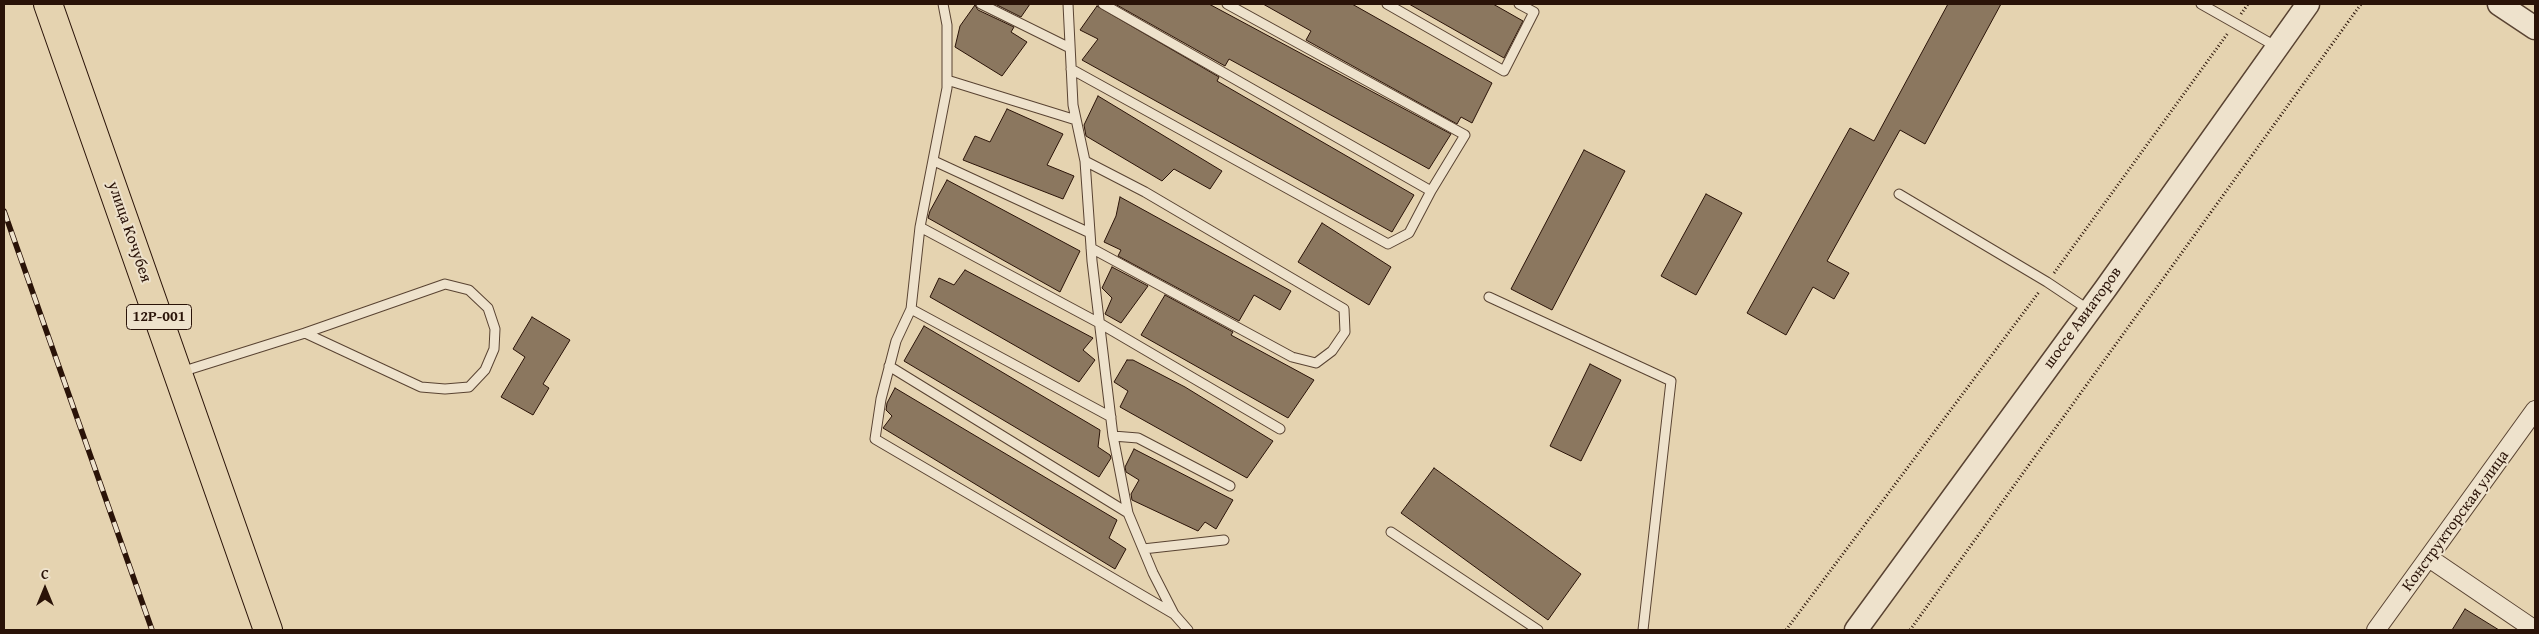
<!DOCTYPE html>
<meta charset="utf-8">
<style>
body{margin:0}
#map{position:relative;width:2539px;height:634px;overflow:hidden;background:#e5d3b0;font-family:"Gentium Book Plus",serif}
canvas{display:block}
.frame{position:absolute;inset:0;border:5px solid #2a1308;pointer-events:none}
.north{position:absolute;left:20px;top:564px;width:50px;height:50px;-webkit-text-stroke:4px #eee2cc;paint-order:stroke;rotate:0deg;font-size:14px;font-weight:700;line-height:20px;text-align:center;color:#2a1308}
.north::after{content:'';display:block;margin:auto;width:18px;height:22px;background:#2a1308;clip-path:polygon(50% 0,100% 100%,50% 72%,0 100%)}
</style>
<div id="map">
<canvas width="2539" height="634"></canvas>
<div class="frame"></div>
<div class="north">С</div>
</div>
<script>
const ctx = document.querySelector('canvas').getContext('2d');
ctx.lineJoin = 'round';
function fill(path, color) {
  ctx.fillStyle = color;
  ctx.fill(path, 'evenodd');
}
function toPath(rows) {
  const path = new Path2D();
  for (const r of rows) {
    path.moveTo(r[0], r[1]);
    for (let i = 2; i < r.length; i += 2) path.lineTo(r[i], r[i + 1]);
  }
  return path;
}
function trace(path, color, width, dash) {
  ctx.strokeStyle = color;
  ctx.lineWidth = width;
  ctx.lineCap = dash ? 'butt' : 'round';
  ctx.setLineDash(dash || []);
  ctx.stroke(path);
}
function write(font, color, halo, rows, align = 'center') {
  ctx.font = font + ' "Gentium Book Plus",serif';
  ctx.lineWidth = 4;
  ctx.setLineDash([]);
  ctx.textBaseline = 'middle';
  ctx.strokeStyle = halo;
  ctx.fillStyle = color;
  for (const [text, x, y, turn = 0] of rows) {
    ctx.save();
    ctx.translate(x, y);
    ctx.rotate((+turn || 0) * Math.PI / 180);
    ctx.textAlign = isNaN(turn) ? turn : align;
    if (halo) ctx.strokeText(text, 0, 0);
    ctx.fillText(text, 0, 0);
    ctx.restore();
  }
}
const building = toPath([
 [995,4,1030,4,1021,17,995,4],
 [1115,4,1209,4,1451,134,1429,169,1229,59,1225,66,1115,4],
 [1263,4,1352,4,1492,83,1472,123,1461,117,1457,124,1306,40,1311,31,1263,4],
 [1409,4,1493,4,1523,21,1504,58,1409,4],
 [1948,4,2001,4,1925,144,1900,130,1827,261,1849,273,1834,299,1813,287,1786,335,1747,313,1850,128,1874,141,1948,4],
 [975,5,978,10,1014,27,1011,32,1027,42,1002,76,955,47,960,26,975,5],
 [1097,6,1219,77,1217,81,1414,195,1392,232,1082,60,1098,39,1080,30,1097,6],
 [1098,96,1222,171,1210,189,1174,169,1162,181,1086,136,1084,125,1098,96],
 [1007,109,1063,134,1047,165,1074,176,1063,199,963,160,975,136,990,142,1007,109],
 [1584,150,1625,171,1552,310,1511,289,1584,150],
 [947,180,1080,251,1060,292,928,218,930,211,947,180],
 [1706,194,1742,213,1696,295,1661,276,1706,194],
 [1120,197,1291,291,1280,310,1254,295,1239,321,1118,256,1121,250,1104,242,1116,216,1120,197],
 [1322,223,1391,267,1369,305,1298,262,1322,223],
 [1112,267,1148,286,1121,323,1105,314,1112,298,1102,288,1112,267],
 [965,270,1093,338,1083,350,1095,360,1079,382,930,297,939,278,954,285,965,270],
 [1165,295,1233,332,1231,335,1314,380,1288,418,1141,335,1165,295],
 [532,317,570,340,543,384,549,388,533,415,501,397,525,357,513,349,532,317],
 [924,326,1100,430,1098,447,1110,455,1111,458,1099,477,904,361,924,326],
 [1127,360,1133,360,1185,387,1273,441,1247,478,1120,407,1128,391,1114,382,1127,360],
 [1590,364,1621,380,1581,461,1550,446,1590,364],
 [895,388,1117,520,1109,538,1126,549,1115,569,883,428,892,416,886,410,887,403,895,388],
 [1134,449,1233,500,1216,529,1205,522,1198,531,1132,500,1131,494,1139,480,1126,472,1125,467,1134,449],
 [1434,468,1581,574,1548,620,1401,513,1434,468],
 [2465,609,2499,630,2452,630,2465,609]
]);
fill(building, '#8b775f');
trace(building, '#2a1308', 1);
const service = toPath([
 [943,4,947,25,947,88,920,227,911,309,896,341,881,399,875,439,1174,614],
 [981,4,1070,48],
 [1068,4,1073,105,1085,161,1092,261,1113,436,1128,513,1153,573,1174,614,1188,630],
 [1103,4,1431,191,1465,135,1227,4],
 [1387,4,1504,71,1534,12,1519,4],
 [2201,4,2277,47],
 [1071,69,1388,244,1409,233,1431,191],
 [947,80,1076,120],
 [934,161,1090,233],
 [1085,161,1145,192,1344,309,1345,332,1332,351,1316,363,1292,357,1091,248],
 [1899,194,2047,282,2089,310],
 [920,227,1101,324,1280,429],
 [1489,297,1671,381,1643,630],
 [911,309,1111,417],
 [889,366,1128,513],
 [181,372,305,333,421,387,445,389,469,387,485,370,494,349,495,329,488,308,469,290,445,284,305,333],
 [1113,436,1138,438,1230,486],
 [1391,532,1538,630],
 [1143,549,1224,540]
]);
const minor = toPath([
 [2429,558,2535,630],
 [2376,630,2535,410]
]);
const tertiary = toPath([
 [2499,4,2535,28],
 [1856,630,2106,288,2308,4]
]);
const primary = toPath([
 [48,4,268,630]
]);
trace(service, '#594332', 11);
trace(minor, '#594332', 20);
trace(tertiary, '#594332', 25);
trace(primary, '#2a1308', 30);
trace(toPath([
 [2241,14,2248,4],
 [2054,273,2228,33],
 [1786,630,2039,292],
 [1910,630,2361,4]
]), '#2a1308', 3, [1, 2.5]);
trace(service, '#eee2cc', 9);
trace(minor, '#eee2cc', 18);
trace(tertiary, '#eee2cc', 22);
trace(primary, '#e5d3b0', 28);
const rail = toPath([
 [4,211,152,630]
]);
trace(rail, '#2a1308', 5.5);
trace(rail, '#eee2cc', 4, [11]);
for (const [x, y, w] of [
 [159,317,65]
]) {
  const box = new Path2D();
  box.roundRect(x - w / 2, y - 12.5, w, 25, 4);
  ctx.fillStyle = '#eee2cc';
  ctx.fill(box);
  trace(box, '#2a1308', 1);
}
write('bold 15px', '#2a1308', null, [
 ["12Р-001",159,317]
]);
write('16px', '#2a1308', '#eee2cc', [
 ["улица Кочубея",129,232,71],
 ["шоссе Авиаторов",2083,318,-54],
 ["Конструкторская улица",2456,521,-54]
]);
</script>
